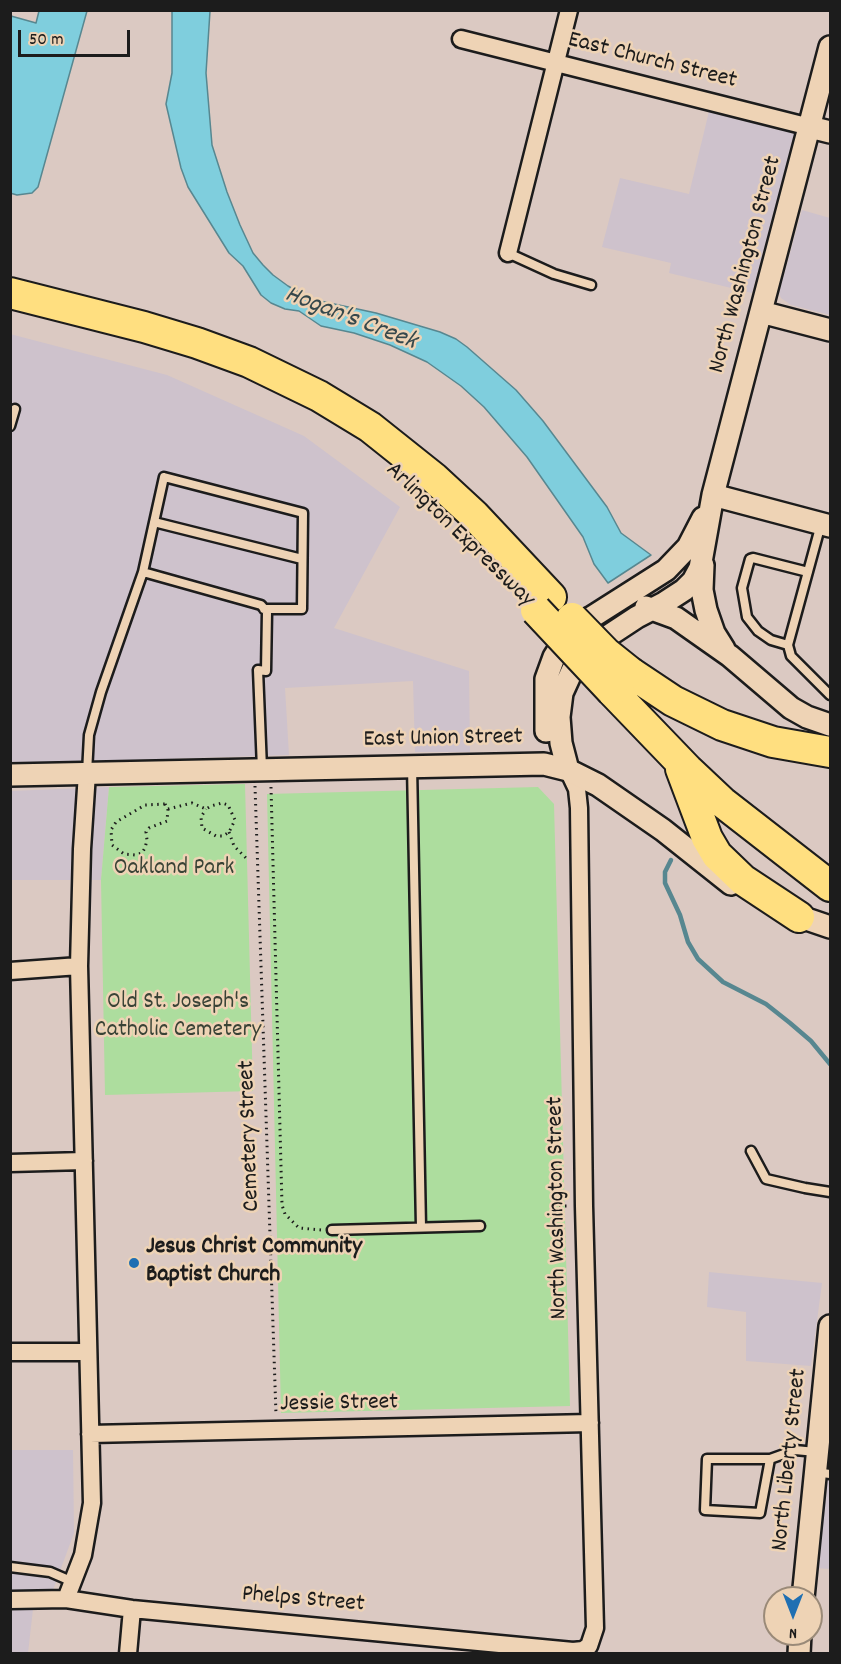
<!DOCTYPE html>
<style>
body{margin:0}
#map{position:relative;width:841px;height:1664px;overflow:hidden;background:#dbc9c2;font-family:Dekko,sans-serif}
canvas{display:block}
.frame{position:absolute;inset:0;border:12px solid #1c1c1c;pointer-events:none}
.north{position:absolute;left:763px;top:1586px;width:60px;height:60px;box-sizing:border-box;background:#eed3b5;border:2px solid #9a8a78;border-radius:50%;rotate:180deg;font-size:16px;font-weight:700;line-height:24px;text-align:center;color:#1c1c1c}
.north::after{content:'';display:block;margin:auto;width:21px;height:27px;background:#1f6fb2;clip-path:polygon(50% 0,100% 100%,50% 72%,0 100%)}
.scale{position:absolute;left:18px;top:30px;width:112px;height:27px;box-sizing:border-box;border:3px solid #1c1c1c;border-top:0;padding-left:8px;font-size:18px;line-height:21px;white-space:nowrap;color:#1c1c1c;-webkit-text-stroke:4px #eed3b5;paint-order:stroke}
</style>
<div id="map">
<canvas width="841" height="1664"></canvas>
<div class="frame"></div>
<div class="north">N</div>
<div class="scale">50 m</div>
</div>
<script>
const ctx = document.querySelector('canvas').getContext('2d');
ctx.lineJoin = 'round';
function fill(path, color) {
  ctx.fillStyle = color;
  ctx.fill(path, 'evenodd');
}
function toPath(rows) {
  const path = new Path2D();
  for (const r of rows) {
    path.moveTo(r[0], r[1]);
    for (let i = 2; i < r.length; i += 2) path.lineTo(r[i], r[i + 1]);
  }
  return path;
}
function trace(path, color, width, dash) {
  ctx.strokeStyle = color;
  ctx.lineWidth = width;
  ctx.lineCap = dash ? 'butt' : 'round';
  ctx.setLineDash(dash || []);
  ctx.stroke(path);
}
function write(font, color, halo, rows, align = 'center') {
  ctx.font = font + ' Dekko,sans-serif';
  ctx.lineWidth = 5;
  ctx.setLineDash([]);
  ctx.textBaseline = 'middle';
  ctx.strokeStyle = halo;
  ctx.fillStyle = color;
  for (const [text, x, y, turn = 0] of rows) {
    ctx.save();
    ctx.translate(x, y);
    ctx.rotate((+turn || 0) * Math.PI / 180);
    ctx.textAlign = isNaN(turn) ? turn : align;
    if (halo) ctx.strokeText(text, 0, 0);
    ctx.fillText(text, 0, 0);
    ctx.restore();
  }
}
fill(toPath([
 [713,95,728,100,800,116,752,293,669,273,671,263,602,247,620,178,689,194],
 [802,210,830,218,830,315,791,305,781,298,779,293],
 [10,334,167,375,304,436,400,507,334,628,469,671,470,752,415,752,413,681,285,688,289,755,11,764],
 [109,787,101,880,11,880,10,791],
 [709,1272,822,1283,811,1366,746,1361,746,1312,707,1307],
 [830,1408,830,1569,815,1568],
 [10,1450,73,1450,74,1533,46,1609,33,1609,28,1653,11,1653]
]), '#cec2cc');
fill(toPath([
 [245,784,253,1091,105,1095,101,880,109,787],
 [538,787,554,804,570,1406,281,1413,267,794]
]), '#addd9e');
const water = toPath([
 [39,11,87,11,38,187,32,193,17,195,10,193,11,16,36,23,39,11],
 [172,11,210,11,206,73,212,145,227,192,240,225,253,253,263,265,273,275,288,286,311,299,376,313,440,332,456,339,467,347,516,390,543,421,607,507,621,533,651,555,608,583,594,564,583,537,527,457,484,407,461,386,427,362,390,345,354,333,321,326,299,311,285,309,271,303,261,295,243,266,229,253,188,187,181,168,166,104,172,73,172,11]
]);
fill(water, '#7fcedd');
trace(water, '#578790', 1.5);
trace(toPath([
 [671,860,665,872,665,883,680,915,688,942,698,959,723,982,766,1004,790,1023,811,1041,830,1064]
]), '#578790', 4.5);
const service = toPath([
 [508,253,554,274,591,285],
 [10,426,15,409],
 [154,522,302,559],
 [821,524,788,645,791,656,830,695],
 [143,572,261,605,267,612,266,671,258,670,262,769],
 [788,645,771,640,758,631,747,617,742,588,750,559,753,558,808,572],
 [412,766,421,1227],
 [87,773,89,735,101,692,143,572,164,477,303,513,302,609,264,609],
 [751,1151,766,1179,805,1188,830,1192],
 [332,1230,480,1226],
 [770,1459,760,1513,705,1510,707,1459,770,1459,795,1450,816,1452],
 [815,1472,830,1474],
 [10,1567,50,1572,73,1582]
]);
const minor = toPath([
 [461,39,810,127],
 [508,253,569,10],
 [10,971,79,966],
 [10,1163,84,1161],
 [10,1352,87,1352],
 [90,1434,590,1423],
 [66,1599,83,1555,92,1503,79,966,82,849,87,773],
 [10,1600,66,1599,132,1609,573,1651,583,1650,589,1646,595,1628,584,1206,579,808,577,789,568,770],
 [128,1654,132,1609]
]);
const tertiary = toPath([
 [810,127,830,132],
 [761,312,830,330],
 [713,495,830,526],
 [703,565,702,590,706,610,714,633,724,649],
 [646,607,676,618,730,656,791,708,807,717,830,725],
 [546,731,546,679,554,657,566,638,581,624,666,570,688,547,703,518],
 [568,770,561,743,559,717,562,693,572,671,599,642,637,617,664,603,684,590,693,581,700,568,713,495,830,47],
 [10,775,544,764,568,770,598,785,663,830,731,884],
 [786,912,830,927],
 [803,1598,830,1326],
 [799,1654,800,1634]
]);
const motorway = toPath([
 [10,293,144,327,197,343,249,362,319,396,370,427,434,478,474,515,551,597],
 [631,673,673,701,722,725,773,742,830,752],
 [612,691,688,770,722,802,830,886],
 [681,769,707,838,717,855,743,880,799,917]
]);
trace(service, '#1c1c1c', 13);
trace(minor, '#1c1c1c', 21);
trace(tertiary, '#1c1c1c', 26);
trace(motorway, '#1c1c1c', 34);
trace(toPath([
 [255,786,276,1415],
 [271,787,282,1205,285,1214,299,1228,322,1230],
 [165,804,168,809,167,821,149,828,146,832,147,840,145,848,142,853,136,855,124,854,112,845,111,830,116,822,145,805,165,804],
 [168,809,192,803,206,809,211,806,222,803,228,805,235,820,229,832,223,836,216,836,202,828,201,817,206,809],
 [229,832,234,846,246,858],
 [553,1206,568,1206]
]), '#1c1c1c', 3, [1.5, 4.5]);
trace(service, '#eed3b5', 8);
trace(minor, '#eed3b5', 16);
trace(tertiary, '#eed3b5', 21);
trace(motorway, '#ffdf80', 30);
const motorwayBridge = toPath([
 [536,610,612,691],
 [572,618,606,653,631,673]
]);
trace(motorwayBridge, '#1c1c1c', 34, []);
trace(motorwayBridge, '#ffdf80', 30);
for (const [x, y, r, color] of [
 [134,1263,6,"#1f6fb2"]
]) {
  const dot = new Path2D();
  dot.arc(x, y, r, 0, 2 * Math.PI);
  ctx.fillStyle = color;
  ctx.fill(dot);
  trace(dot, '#eed3b5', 2);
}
write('24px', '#1c1c1c', '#eed3b5', [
 ["East Church Street",652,62,14],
 ["North Washington Street",747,265,-75],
 ["Arlington Expressway",459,536,44],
 ["East Union Street",443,740,-1],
 ["Cemetery Street",251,1136,-92],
 ["North Washington Street",559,1208,-91],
 ["Jessie Street",339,1405,-1],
 ["North Liberty Street",791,1460,-84],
 ["Phelps Street",303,1601,5]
]);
write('24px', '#394336', '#eed3b5', [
 ["Oakland Park",174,870],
 ["Old St. Joseph's",178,1004],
 ["Catholic Cemetery",178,1032]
]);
write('bold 24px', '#1c1c1c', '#eed3b5', [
 ["Jesus Christ Community",146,1249],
 ["Baptist Church",146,1277]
], 'left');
write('italic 26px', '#35484c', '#eed3b5', [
 ["Hogan's Creek",350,320,21]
]);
</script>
